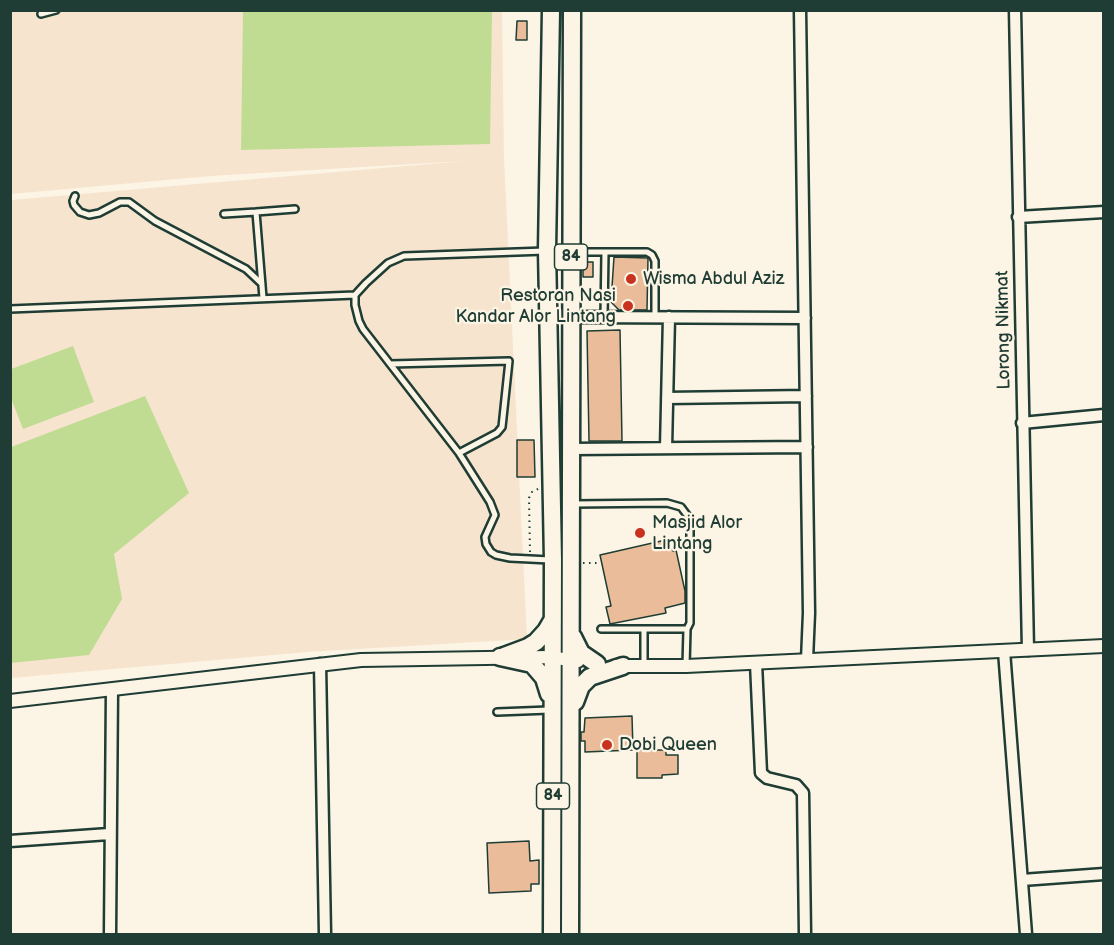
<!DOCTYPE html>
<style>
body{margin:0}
#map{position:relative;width:1114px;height:945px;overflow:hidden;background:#fcf5e5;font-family:"Balsamiq Sans",sans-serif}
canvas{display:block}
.frame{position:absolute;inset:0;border:12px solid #1f3d34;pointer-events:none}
</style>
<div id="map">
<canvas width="1114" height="945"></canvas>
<div class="frame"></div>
</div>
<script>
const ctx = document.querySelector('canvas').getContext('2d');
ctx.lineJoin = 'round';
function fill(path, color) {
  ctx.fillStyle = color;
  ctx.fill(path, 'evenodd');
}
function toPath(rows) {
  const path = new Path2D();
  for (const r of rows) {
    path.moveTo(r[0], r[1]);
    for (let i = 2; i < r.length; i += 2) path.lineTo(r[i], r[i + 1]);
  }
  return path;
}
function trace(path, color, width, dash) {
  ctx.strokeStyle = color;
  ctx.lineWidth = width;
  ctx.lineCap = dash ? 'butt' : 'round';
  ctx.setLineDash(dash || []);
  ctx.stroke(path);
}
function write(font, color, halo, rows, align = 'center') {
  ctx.font = font + ' "Balsamiq Sans",sans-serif';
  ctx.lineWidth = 4.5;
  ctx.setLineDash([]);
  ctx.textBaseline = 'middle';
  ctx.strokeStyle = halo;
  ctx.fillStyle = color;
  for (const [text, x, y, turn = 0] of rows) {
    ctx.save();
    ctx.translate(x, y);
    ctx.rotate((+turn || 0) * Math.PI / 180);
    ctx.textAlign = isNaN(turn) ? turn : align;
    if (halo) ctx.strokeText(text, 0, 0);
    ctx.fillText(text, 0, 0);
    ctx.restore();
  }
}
fill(toPath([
 [11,11,502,11,504,158,527,639,308,652,11,678,11,200,464,161,211,176,11,194]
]), '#f7e4ce');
fill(toPath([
 [243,11,492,11,490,144,241,150],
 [73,346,94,402,23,429,11,398,11,369],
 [145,396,189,493,114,554,122,599,89,655,11,663,11,447]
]), '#c0dc93');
const building = toPath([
 [517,21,527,21,527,40,516,40,517,21],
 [614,257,648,258,647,310,619,310,611,302,614,257],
 [583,262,593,262,593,277,583,277,583,262],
 [620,330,622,441,589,441,587,331,620,330],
 [517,440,534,440,535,477,517,477,517,440],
 [670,539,673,551,676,550,685,591,685,603,665,608,666,613,610,624,606,607,611,606,600,555,670,539],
 [632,716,633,750,585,752,585,741,581,741,581,732,584,732,585,718,632,716],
 [637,750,666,750,666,755,678,755,678,774,662,775,662,778,637,778,637,750],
 [529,841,530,861,539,860,539,884,531,884,531,891,489,893,487,843,529,841]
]);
fill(building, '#eabc9a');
trace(building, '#1f3d34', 1.5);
const service = toPath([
 [41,14,56,10],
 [75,196,73,201,74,205,80,212,89,215,99,213,120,202,129,202,155,221,246,269,262,284],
 [224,214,256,212],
 [545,251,404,256,388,263,366,283,355,295,355,305,359,321,363,329,459,453,490,502,495,515,485,537,486,544,491,552,496,555,510,558,550,560],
 [573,252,647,252,652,255,655,261,655,317],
 [263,298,256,212,295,209],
 [10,309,355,295],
 [604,317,605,252],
 [390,364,509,361,502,427,497,433,459,453],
 [574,504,667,503,681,507,690,519,690,623,687,629,601,629],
 [644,664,644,629],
 [686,666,687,629],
 [497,712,549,710]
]);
const minor = toPath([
 [800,10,809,613,807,660],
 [1015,10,1028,650],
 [1018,217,1104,212],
 [570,317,805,318],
 [667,398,806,396],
 [1022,423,1104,415],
 [666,448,669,317],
 [571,449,807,447],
 [1004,651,1026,934],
 [756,663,761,773,767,778,796,785,803,793,805,934],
 [320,664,325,934],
 [10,841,109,834],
 [1022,880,1104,874],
 [110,934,112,689]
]);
const tertiary = toPath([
 [616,666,686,666,1104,646],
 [10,701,361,660,548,657,578,661]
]);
const primary = toPath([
 [551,10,547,250,553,560,552,934],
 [573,637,581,653,597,664],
 [504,656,528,647,536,642,546,631,553,619],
 [500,657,532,664,544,678,549,694],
 [575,702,581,686,590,677,623,666],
 [570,934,572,10]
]);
trace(service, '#1f3d34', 10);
trace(minor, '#1f3d34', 15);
trace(tertiary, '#1f3d34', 16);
trace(primary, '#1f3d34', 21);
trace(toPath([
 [530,552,529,498,532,492,540,488],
 [583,563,598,563]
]), '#1f3d34', 2, [1.5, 4.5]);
trace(service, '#fcf5e5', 5);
trace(minor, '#fcf5e5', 10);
trace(tertiary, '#fcf5e5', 12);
trace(primary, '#fcf5e5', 16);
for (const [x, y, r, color] of [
 [631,279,6,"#c8321e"],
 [628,306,6,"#c8321e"],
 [640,533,6,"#c8321e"],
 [607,745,6,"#c8321e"]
]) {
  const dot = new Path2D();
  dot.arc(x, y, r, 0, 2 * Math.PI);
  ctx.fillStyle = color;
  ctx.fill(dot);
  trace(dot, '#fcf5e5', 2);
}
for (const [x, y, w] of [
 [571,257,33],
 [553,796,33]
]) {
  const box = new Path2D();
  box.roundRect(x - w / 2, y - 13, w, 26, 4.5);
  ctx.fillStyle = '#fcf5e5';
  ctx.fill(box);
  trace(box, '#1f3d34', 1.5);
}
write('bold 16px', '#1f3d34', null, [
 ["84",571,257],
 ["84",553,796]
]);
write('18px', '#1f3d34', '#fcf5e5', [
 ["Wisma Abdul Aziz",643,279],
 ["Restoran Nasi",616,296,"right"],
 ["Kandar Alor Lintang",616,317,"right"],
 ["Masjid Alor",652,523],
 ["Lintang",652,544],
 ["Dobi Queen",619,745]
], 'left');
write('18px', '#1f3d34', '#fcf5e5', [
 ["Lorong Nikmat",1004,330,-91]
]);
</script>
